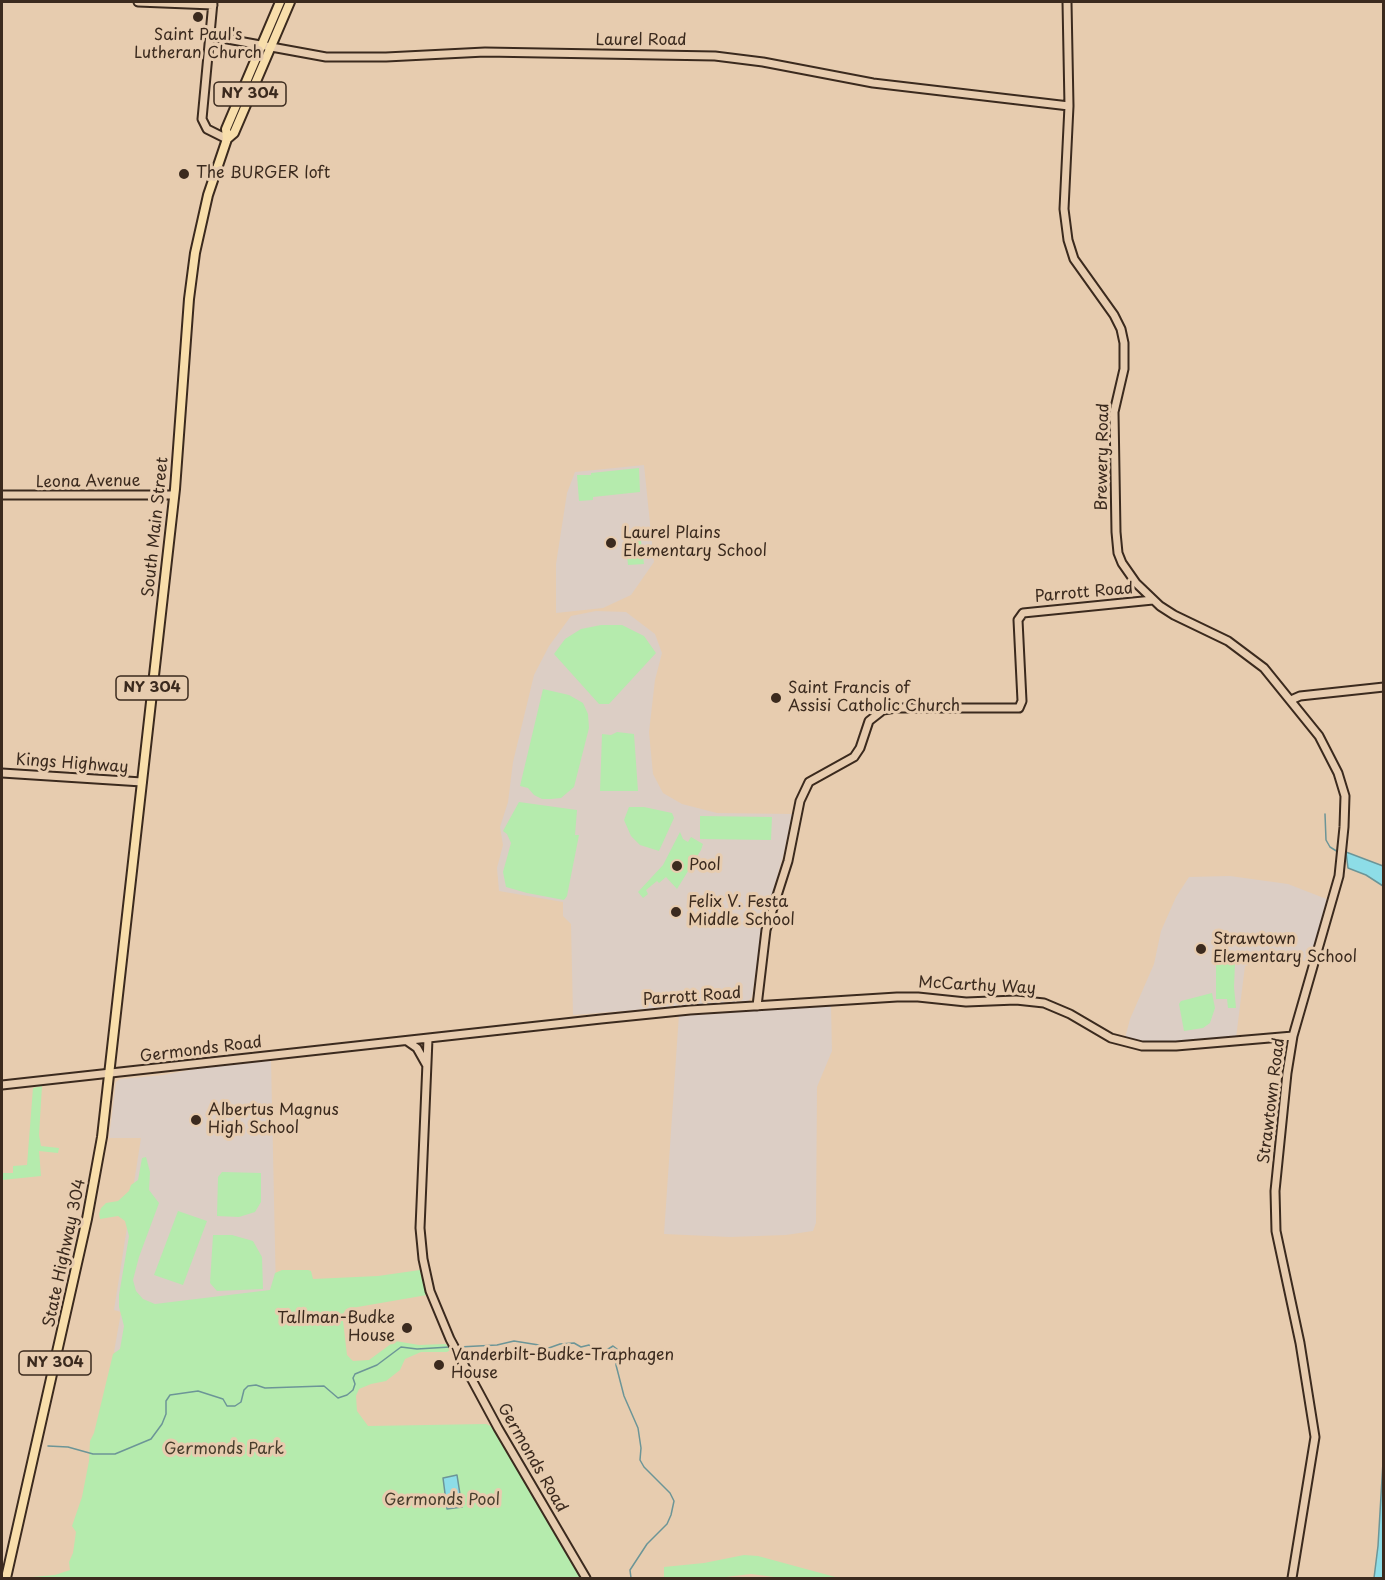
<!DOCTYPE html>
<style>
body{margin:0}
#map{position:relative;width:1385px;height:1580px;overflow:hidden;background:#e7ccaf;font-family:"Playpen Sans",sans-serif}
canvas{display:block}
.frame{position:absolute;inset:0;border:3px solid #3b2a1e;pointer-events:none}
</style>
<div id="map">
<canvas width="1385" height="1580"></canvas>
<div class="frame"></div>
</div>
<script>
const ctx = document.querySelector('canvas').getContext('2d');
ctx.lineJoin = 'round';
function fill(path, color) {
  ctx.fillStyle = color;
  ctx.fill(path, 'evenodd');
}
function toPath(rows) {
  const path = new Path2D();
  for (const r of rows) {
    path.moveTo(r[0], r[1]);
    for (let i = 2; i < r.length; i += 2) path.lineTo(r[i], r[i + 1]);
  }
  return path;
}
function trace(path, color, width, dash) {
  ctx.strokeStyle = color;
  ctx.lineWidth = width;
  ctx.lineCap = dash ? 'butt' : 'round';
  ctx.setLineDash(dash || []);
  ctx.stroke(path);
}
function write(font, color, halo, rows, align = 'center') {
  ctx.font = font + ' "Playpen Sans",sans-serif';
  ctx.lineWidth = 6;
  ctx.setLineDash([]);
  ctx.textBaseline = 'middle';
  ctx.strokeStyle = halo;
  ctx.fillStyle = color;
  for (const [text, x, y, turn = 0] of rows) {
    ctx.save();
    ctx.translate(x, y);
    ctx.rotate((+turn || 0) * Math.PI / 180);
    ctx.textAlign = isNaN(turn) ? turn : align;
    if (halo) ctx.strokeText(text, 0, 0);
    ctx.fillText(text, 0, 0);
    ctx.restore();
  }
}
fill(toPath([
 [644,465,654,562,631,595,603,608,556,613,556,564,567,493,575,472],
 [596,611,626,612,655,634,662,653,655,680,649,732,653,774,663,793,682,804,717,813,792,814,784,853,762,929,752,997,748,1001,573,1015,571,924,563,916,563,902,499,891,497,868,503,845,500,827,508,802,513,762,534,675,549,646,571,616],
 [1230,876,1288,884,1329,900,1311,961,1269,960,1245,966,1236,1038,1158,1043,1125,1038,1130,1019,1154,964,1161,931,1176,897,1189,877],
 [831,1005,832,1051,817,1087,816,1223,813,1231,786,1235,730,1237,664,1234,679,1014],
 [271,1059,276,1292,125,1354,114,1352,121,1312,114,1310,141,1138,109,1138,116,1082,120,1079,163,1075,195,1069]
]), '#dccec5');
fill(toPath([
 [639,468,640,492,593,497,593,500,579,501,577,475,591,475,591,473],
 [640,533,644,564,628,565,625,534],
 [601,625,622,625,644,636,656,653,609,704,599,704,554,654,565,639,581,629],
 [543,689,569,695,583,703,588,714,589,728,574,787,561,798,551,799,542,799,534,795,528,788,520,786],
 [617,732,634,734,638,791,600,791,602,734,611,735],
 [519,802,577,810,575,835,579,835,567,896,564,900,527,893,506,887,503,872,511,843,507,834,503,831],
 [629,807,644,807,672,813,674,818,659,851,640,845,631,836,624,820],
 [700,816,772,817,771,840,700,839],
 [680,832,683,839,688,842,691,837,703,844,701,850,677,889,666,877,659,883,657,881,646,890,648,894,643,898,638,892,663,865],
 [1216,962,1235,963,1234,987,1236,1008,1228,1008,1227,999,1216,999],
 [1212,993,1215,1008,1210,1023,1203,1028,1184,1031,1179,1004,1181,1001],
 [42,1086,39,1135,41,1146,59,1148,58,1153,39,1151,41,1176,2,1180,2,1173,13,1173,13,1166,27,1165,33,1088],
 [146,1157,150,1172,149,1190,159,1203,139,1257,133,1280,136,1291,143,1299,155,1304,270,1290,275,1273,282,1270,308,1270,311,1271,313,1279,378,1276,420,1270,427,1295,346,1309,343,1314,343,1321,347,1355,353,1361,369,1360,395,1341,419,1345,446,1344,450,1350,447,1352,421,1352,405,1359,400,1370,386,1381,371,1384,359,1389,356,1396,357,1411,368,1426,486,1424,495,1428,583,1578,22,1578,55,1575,70,1570,69,1562,73,1553,76,1532,72,1526,82,1497,89,1461,90,1441,94,1433,113,1354,120,1349,124,1326,119,1307,119,1295,129,1236,125,1221,118,1216,100,1219,99,1214,101,1208,106,1203,118,1201,129,1191,131,1185,138,1180,142,1158],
 [222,1172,261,1173,261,1202,255,1212,239,1217,217,1216,218,1177],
 [178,1211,207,1221,183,1285,154,1275],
 [213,1235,232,1235,253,1241,262,1257,263,1289,217,1291,210,1283],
 [744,1555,758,1556,839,1578,782,1578,751,1574,717,1578,664,1578,664,1567,704,1563]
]), '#b5ebad');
const water = toPath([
 [1346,852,1383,866,1383,886,1366,875,1348,868,1346,852],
 [1383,1462,1383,1578,1374,1578,1378,1546,1383,1462],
 [457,1475,462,1507,447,1509,443,1478,457,1475]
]);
fill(water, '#8ddde7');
trace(water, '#6c9597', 1.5);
trace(toPath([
 [1325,814,1326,840,1330,847,1338,852],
 [459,1347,497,1345,514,1341,539,1345,546,1349,560,1344,574,1343,581,1347,589,1345,595,1351,605,1351,613,1346,617,1349,616,1365,624,1396,638,1428,641,1448,640,1460,644,1467,670,1493,674,1501,671,1515,667,1524,647,1544,630,1570,631,1578],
 [48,1446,68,1447,93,1454,115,1454,151,1439,162,1424,166,1414,166,1401,170,1395,198,1391,223,1399,227,1406,235,1406,241,1402,244,1390,248,1386,256,1385,265,1388,324,1386,338,1398,347,1395,353,1390,355,1384,353,1378,355,1374,377,1365,401,1347,417,1349,450,1347]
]), '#6c9597', 1.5);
const secondary = toPath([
 [138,2,213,5],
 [213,2,202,119,207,129,227,139],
 [1067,2,1069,106,1064,209,1068,240,1074,259,1114,315,1121,329,1124,343,1124,369,1114,412,1116,532,1118,553,1122,563,1136,583,1160,606,1174,615,1228,641,1264,668,1319,736,1338,773,1345,796,1344,827,1339,876,1293,1036,1287,1073,1275,1191,1276,1231,1300,1343,1315,1437,1292,1578],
 [211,36,326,57,386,57,485,52,715,56,763,62,873,83,1069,106],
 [2,495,174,495],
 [1291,700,1300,696,1384,687],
 [2,773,142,782],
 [757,1006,766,930,788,861,800,801,809,782,854,757,860,748,869,721,883,710,896,708,1019,708,1022,701,1018,620,1023,613,1153,600],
 [428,1039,420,1228,423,1259,430,1291,450,1339,498,1428,586,1578],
 [407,1041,417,1048,426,1064],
 [2,1085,601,1019,690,1010,897,997,918,997,966,1002,1016,1000,1044,1003,1070,1014,1111,1038,1142,1046,1176,1046,1293,1036]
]);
const primary = toPath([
 [227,139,234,133,290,2],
 [6,1578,87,1219,102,1137,175,489,189,299,195,253,208,195,227,139,226,129,280,2]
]);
trace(secondary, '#3b2a1e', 11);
trace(primary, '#3b2a1e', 12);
trace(secondary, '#e7ccaf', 7);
trace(primary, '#f8deab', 8);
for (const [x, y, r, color] of [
 [198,17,6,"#3b2a1e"],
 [184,174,6,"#3b2a1e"],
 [611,543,6,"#3b2a1e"],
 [776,698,6,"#3b2a1e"],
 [677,866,6,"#3b2a1e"],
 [676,912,6,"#3b2a1e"],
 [1201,949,6,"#3b2a1e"],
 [196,1120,6,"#3b2a1e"],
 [407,1328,6,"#3b2a1e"],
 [439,1365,6,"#3b2a1e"]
]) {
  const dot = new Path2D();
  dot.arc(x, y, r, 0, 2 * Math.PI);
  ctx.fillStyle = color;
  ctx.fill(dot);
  trace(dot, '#e7ccaf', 2);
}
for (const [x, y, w] of [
 [250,94,72],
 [152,688,72],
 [55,1363,72]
]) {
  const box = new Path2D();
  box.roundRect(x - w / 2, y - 12, w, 24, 4.5);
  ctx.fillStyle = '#e7ccaf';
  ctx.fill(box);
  trace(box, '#3b2a1e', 1.5);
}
write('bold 15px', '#3b2a1e', null, [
 ["NY 304",250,94],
 ["NY 304",152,688],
 ["NY 304",55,1363]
]);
write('16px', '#3b2a1e', '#e7ccaf', [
 ["Saint Paul's",198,36,"center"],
 ["Lutheran Church",198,54,"center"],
 ["The BURGER loft",196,174],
 ["Laurel Plains",623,534],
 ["Elementary School",623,552],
 ["Saint Francis of",788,689],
 ["Assisi Catholic Church",788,707],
 ["Pool",689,866],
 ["Felix V. Festa",688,903],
 ["Middle School",688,921],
 ["Strawtown",1213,940],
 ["Elementary School",1213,958],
 ["Albertus Magnus",208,1111],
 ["High School",208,1129],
 ["Tallman-Budke",395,1319,"right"],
 ["House",395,1337,"right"],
 ["Vanderbilt-Budke-Traphagen",451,1356],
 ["House",451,1374]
], 'left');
write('16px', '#3b2a1e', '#e7ccaf', [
 ["Laurel Road",641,41],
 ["Brewery Road",1103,457,-89],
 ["Leona Avenue",88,482,-1],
 ["South Main Street",156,527,-84],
 ["Parrott Road",1084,593,-5],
 ["Kings Highway",72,764,4],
 ["McCarthy Way",977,986,3],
 ["Parrott Road",692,997,-4],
 ["Germonds Road",201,1050,-7],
 ["Strawtown Road",1272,1101,-83],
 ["State Highway 304",65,1253,-78],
 ["Germonds Road",532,1458,60]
]);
write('16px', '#473d2c', '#e7ccaf', [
 ["Germonds Park",224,1450],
 ["Germonds Pool",442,1501]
]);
</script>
